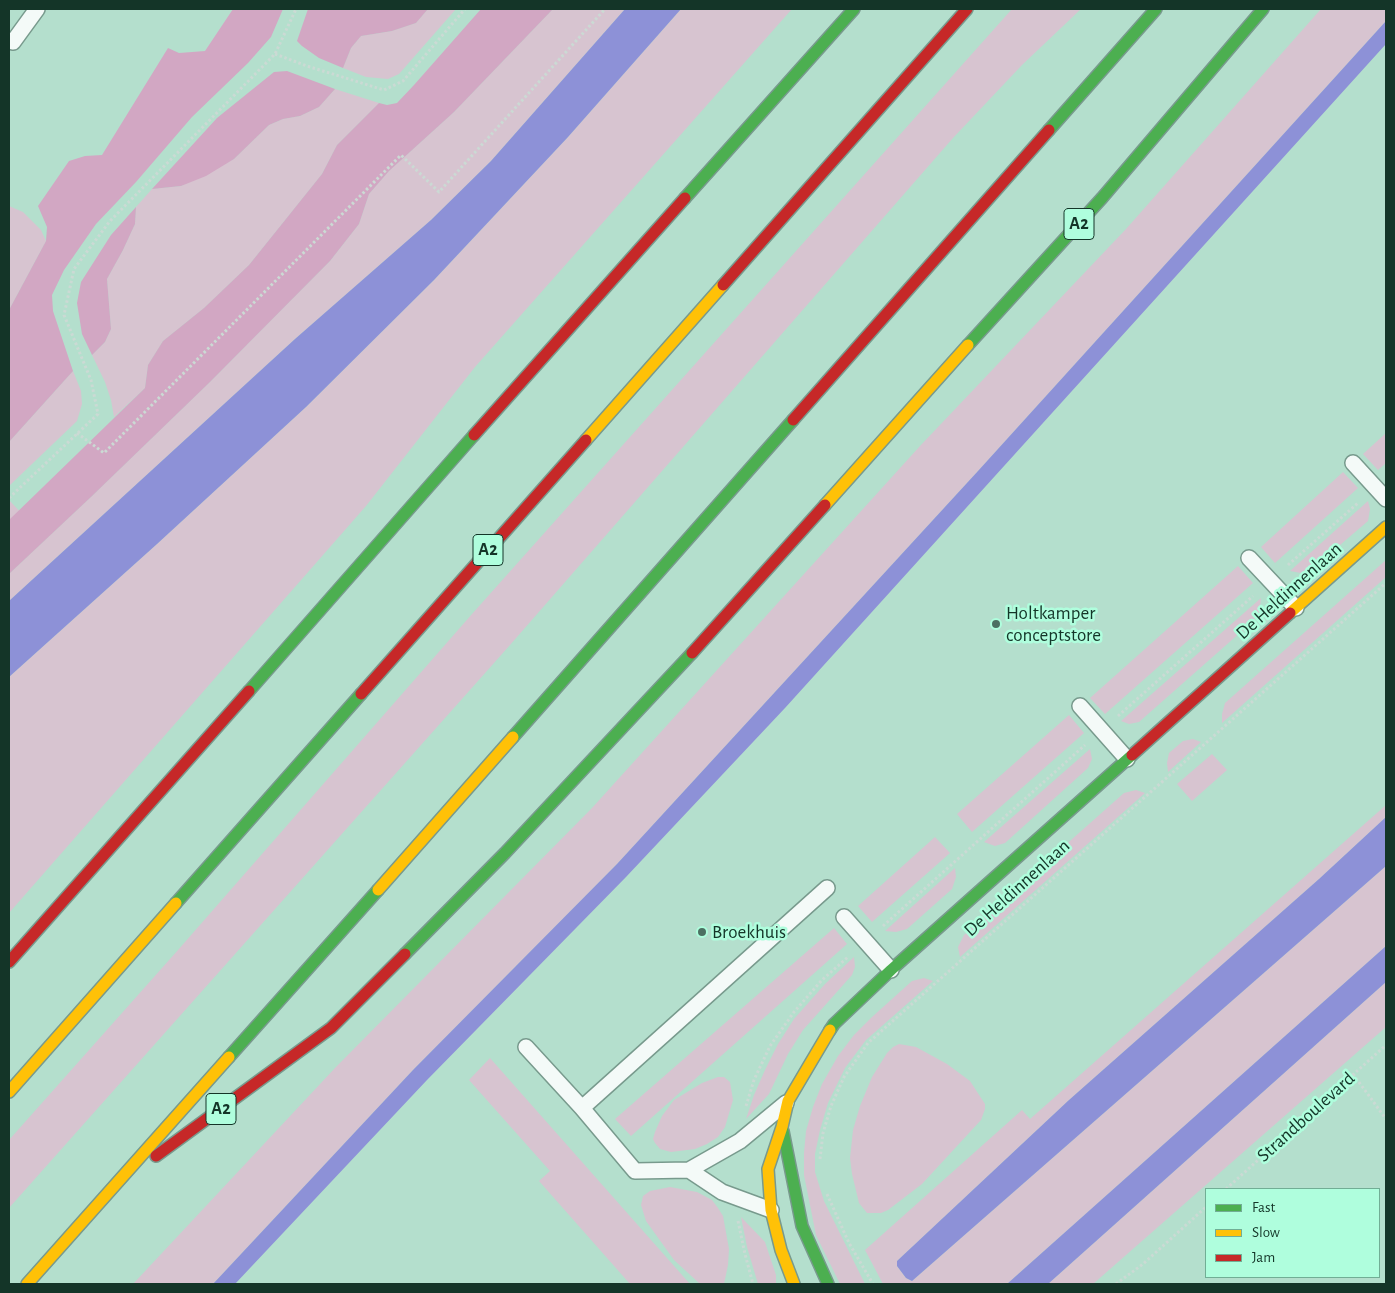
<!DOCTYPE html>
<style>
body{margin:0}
#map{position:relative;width:1395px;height:1293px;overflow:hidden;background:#b4dfcd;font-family:"Alegreya Sans",sans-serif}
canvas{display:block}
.frame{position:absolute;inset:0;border:10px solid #143528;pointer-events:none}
.legend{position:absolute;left:1205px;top:1188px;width:175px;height:90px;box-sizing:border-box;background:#affedd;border:1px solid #71ae95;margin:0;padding:6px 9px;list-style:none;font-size:15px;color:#143528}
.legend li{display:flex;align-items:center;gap:10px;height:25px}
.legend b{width:25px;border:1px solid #71ae95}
</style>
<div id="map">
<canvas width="1395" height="1293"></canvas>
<div class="frame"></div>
<ul class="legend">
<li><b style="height:6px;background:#4caf50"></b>Fast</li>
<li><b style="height:6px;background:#ffc107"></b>Slow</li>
<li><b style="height:6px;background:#c62828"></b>Jam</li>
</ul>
</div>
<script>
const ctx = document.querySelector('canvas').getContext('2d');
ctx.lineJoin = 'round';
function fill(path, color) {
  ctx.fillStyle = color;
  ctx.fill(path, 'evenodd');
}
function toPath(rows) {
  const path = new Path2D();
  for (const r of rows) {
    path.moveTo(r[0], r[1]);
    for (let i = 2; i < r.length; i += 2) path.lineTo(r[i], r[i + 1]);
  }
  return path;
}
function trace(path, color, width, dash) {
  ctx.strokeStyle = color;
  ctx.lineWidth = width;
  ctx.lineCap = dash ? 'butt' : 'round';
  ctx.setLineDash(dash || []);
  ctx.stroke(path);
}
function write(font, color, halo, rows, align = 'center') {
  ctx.font = font + ' "Alegreya Sans",sans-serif';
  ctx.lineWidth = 5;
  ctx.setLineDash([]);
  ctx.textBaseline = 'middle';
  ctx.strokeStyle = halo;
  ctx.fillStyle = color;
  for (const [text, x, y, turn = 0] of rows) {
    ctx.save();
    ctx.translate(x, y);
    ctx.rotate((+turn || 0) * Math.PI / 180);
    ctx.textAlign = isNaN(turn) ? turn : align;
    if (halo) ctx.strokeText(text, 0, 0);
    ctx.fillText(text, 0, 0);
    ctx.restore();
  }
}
fill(toPath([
 [428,9,456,9,399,74,388,79,366,77,343,68,351,48,361,36,392,31,416,23],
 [553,9,625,9,491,161,431,220,295,339,9,601,9,574,91,497,210,382,330,261,359,224,369,194,389,171,454,112],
 [681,9,792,9,475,367,366,506,9,913,9,677,157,544,306,407,434,280,568,137],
 [1012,9,1081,9,1022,65,953,138,510,645,9,1208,9,1140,178,950,472,614],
 [1321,9,1386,9,1386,21,978,471,617,864,413,1070,213,1284,133,1284,335,1068,592,808,920,446,1126,229],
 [335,89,379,103,337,145,322,174,249,265,204,308,163,341,148,365,145,388,114,417,111,400,105,382,92,355,105,342,111,329,107,279,123,250,135,224,136,207,152,189,181,186,234,159,269,125,283,119,300,116,319,107],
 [9,206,23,212,41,230,46,241,9,310],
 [73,371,81,391,82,404,77,421,9,486,9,442],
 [1386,433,1386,463,1378,470,1363,454],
 [1343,472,1358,488,1275,563,1261,547],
 [9,500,28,520,9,540],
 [1368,501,1370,509,1368,521,1312,569,1301,573,1290,571],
 [1386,560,1386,577,1222,723,1222,714,1225,703],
 [1238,566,1253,583,1105,714,1090,698],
 [1261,598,1259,616,1139,722,1129,724,1121,721],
 [1069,715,1084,733,972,832,957,814],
 [1193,739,1201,742,1168,772,1167,763,1169,753,1183,741],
 [1090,749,1092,759,1088,768,1005,843,995,846,984,842],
 [1212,754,1227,770,1192,801,1177,784],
 [1136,790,1145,793,960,957,958,947,964,935,1124,793],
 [1386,805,1386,817,1319,879,1069,1100,897,1261,897,1266,906,1278,912,1281,1386,866,1386,946,1007,1284,883,1284,865,1250,1022,1110,1030,1119],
 [935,837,950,853,872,922,858,906],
 [955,868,956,877,952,889,907,929,896,932,885,931],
 [834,928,847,944,631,1136,615,1119],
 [854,957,855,967,852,975,803,1030,788,1054,769,1094,746,1119,754,1095,765,1070,778,1044,794,1019,825,984],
 [924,978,933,981,866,1040,845,1068,828,1103,820,1130,815,1154,815,1172,824,1201,865,1284,840,1284,816,1235,804,1175,804,1153,806,1131,813,1107,822,1084,838,1056,854,1035,872,1017,912,981],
 [1386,982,1386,1027,1093,1284,1048,1284],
 [899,1044,916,1047,947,1064,970,1081,985,1104,985,1109,981,1120,922,1184,888,1210,881,1213,867,1213,859,1203,852,1174,850,1158,853,1130,860,1106,872,1077,887,1053,893,1047],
 [490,1058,690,1284,630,1284,539,1181,550,1171,469,1080],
 [718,1077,724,1077,730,1082,733,1100,725,1127,718,1137,707,1144,695,1149,671,1152,660,1149,655,1143,653,1139,655,1132,662,1116,674,1100,702,1083],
 [670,1187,697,1192,712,1200,718,1208,723,1216,729,1249,728,1265,724,1284,700,1284,674,1260,646,1221,641,1205,643,1196,650,1191],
 [741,1217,765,1242,776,1275,776,1284,758,1284,747,1247]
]), '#d7c4d0');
fill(toPath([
 [233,9,283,9,271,37,248,63,192,117,136,182,96,224,64,270,52,295,53,311,73,371,9,442,9,310,46,241,47,227,38,206,69,161,85,156,102,155,168,48,179,53,205,51],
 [308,9,428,9,416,23,392,31,361,36,351,48,343,68,319,58,302,46,297,41],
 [481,9,553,9,454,112,389,171,369,194,359,224,330,261,210,382,91,497,9,574,9,520,145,388,148,365,163,341,204,308,249,265,322,174,337,145,379,103,387,105,397,103,414,85],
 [287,71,335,89,319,107,300,116,283,119,269,125,234,159,206,176,181,186,152,189,217,118,274,72],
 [136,207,135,224,123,250,107,279,111,329,105,342,92,355,82,334,77,303,81,282,111,235]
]), '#d2a7c3');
fill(toPath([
 [625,9,681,9,568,137,434,280,306,407,157,544,9,677,9,601,295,339,431,220,491,161],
 [1386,21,1386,44,785,708,626,877,427,1080,235,1284,213,1284,413,1070,617,864,978,471],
 [1386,817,1386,866,912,1281,906,1278,897,1266,897,1261,1069,1100,1319,879],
 [1386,946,1386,982,1048,1284,1007,1284]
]), '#8d91d7');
const lane = toPath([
 [9,41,13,42,37,9],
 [1353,463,1386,499],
 [1249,558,1296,608],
 [1080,706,1127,759],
 [844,917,891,970],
 [526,1047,582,1108,635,1171,689,1170,722,1192,771,1210],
 [582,1108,827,888],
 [689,1170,740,1141,786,1103]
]);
const fast = toPath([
 [1049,130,1156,9],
 [685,198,854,9],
 [968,345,1102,198,1263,9],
 [249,691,474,435],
 [513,737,793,420],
 [176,903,361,694],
 [405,954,505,853,692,653],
 [830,1030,834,1024,891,970,1132,755],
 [229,1057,378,890],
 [783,1131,802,1226,828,1284]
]);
const slow = toPath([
 [586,440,723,285],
 [825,505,968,345],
 [1290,613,1386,527],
 [378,890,513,737],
 [9,1092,176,903],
 [27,1284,229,1057],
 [794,1284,781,1250,771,1210,768,1169,782,1127,788,1101,830,1030]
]);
const jam = toPath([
 [723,285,967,9],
 [793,420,1049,130],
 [474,435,685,198],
 [692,653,825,505],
 [361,694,586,440],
 [1132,755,1290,613],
 [9,962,249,691],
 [156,1156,331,1028,405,954]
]);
trace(lane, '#789a8d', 18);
trace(fast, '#789a8d', 14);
trace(slow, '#789a8d', 14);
trace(jam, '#789a8d', 14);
trace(toPath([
 [275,54,307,66,384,90,403,81,465,9],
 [77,433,104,453,401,155,439,192,605,9],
 [9,498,98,414,91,380,64,315,74,269,110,221,275,54,296,9],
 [1288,565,1358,503],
 [1118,716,1253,596],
 [883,926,1085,745],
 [1353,1074,1386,1119],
 [746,1106,754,1080,770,1046,794,1012,822,980,848,957],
 [820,1159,823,1133,831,1106,844,1077,868,1043,1386,583],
 [1226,1189,1386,1045],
 [827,1194,849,1243,873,1284],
 [738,1221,745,1254,753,1284],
 [1116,1284,1143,1264,1206,1207]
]), '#cbdad4', 3, [2.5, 2.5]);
trace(lane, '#f4faf8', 15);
trace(fast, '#4caf50', 11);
trace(slow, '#ffc107', 11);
trace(jam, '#c62828', 11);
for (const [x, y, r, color] of [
 [996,624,5,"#4c7062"],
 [702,932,5,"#4c7062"]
]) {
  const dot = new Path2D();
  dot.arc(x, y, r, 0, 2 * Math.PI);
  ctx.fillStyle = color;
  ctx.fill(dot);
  trace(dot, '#affedd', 2);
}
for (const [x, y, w] of [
 [1079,224,30],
 [488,550,30],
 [221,1109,30]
]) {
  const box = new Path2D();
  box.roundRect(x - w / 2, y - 15.5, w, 31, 4);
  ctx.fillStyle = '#affedd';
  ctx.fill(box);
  trace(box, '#143528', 1);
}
write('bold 18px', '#143528', null, [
 ["A2",1079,224],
 ["A2",488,550],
 ["A2",221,1109]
]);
write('19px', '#143528', '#affedd', [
 ["De Heldinnenlaan",1289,591,-42],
 ["De Heldinnenlaan",1017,888,-42],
 ["Strandboulevard",1306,1117,-42]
]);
write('19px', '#143528', '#affedd', [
 ["Holtkamper",1006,613],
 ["conceptstore",1006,635],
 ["Broekhuis",712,932]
], 'left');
</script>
